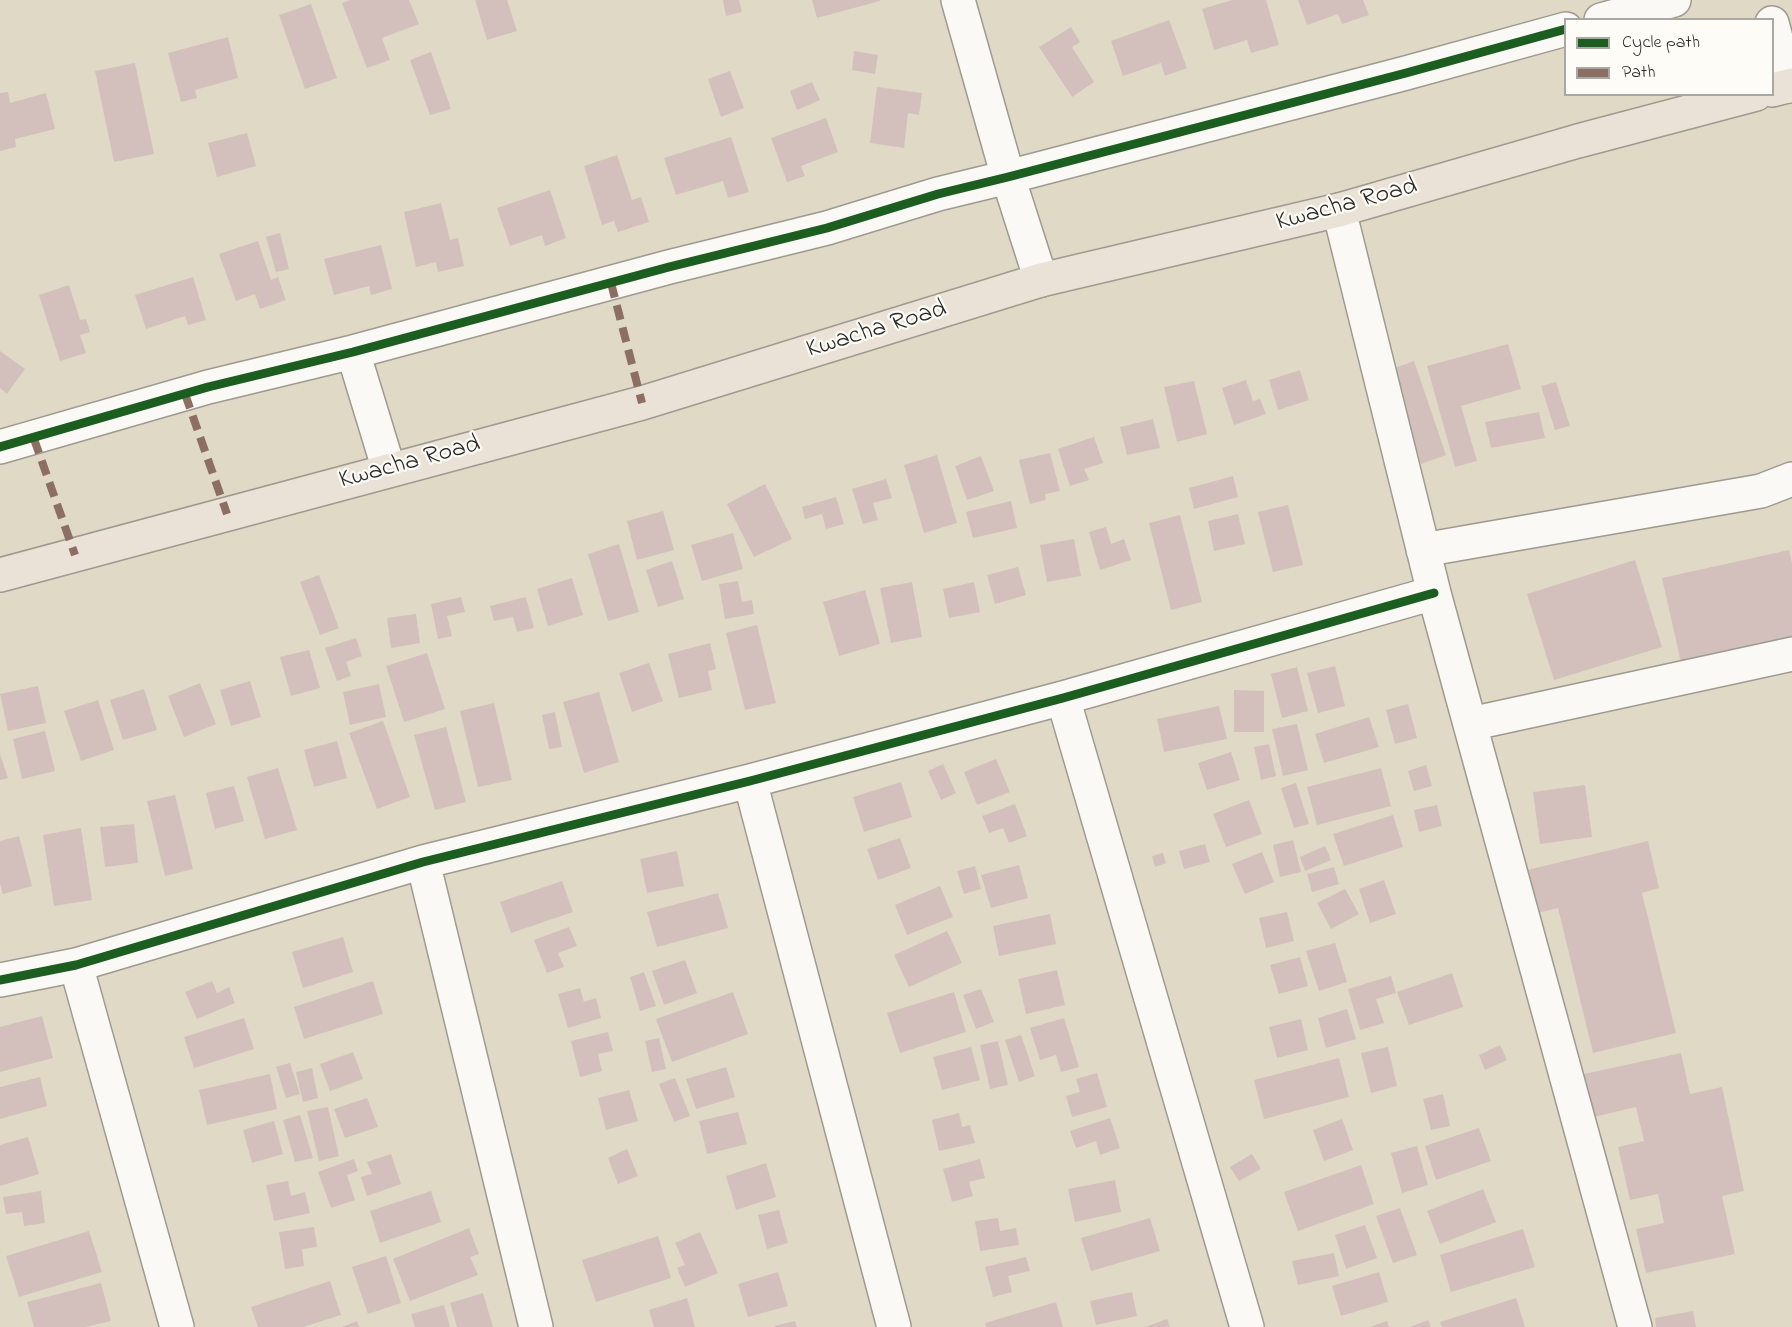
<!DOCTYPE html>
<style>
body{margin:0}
#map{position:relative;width:1792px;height:1327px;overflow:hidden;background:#e0d9c6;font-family:"Indie Flower",sans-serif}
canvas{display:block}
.legend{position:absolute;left:1564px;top:18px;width:210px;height:78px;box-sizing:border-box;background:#fdfcf7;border:2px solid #a9a8a5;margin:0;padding:8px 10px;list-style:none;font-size:18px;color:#2b2b2b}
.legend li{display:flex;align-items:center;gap:12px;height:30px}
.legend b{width:30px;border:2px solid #a9a8a5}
</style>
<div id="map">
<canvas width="1792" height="1327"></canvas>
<ul class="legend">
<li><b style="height:8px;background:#1b5e20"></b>Cycle path</li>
<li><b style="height:8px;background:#8d6e63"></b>Path</li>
</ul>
</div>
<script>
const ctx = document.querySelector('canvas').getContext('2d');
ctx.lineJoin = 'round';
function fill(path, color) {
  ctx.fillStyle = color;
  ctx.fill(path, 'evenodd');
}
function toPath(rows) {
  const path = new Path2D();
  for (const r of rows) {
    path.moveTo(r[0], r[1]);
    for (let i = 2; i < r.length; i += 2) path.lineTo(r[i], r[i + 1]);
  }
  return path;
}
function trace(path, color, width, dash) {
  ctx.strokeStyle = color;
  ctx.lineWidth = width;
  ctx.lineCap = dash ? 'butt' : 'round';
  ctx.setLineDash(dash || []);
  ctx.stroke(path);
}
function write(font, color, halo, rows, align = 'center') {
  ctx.font = font + ' "Indie Flower",sans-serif';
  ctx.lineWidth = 4.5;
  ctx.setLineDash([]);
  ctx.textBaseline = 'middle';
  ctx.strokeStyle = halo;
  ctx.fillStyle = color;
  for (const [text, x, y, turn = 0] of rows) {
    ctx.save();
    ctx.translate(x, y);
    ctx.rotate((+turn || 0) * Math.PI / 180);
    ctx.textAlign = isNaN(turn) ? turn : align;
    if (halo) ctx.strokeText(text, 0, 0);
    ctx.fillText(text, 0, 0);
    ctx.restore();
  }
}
fill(toPath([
 [350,0,409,0,419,24,382,38,390,60,367,68,342,3],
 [475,0,507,0,517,31,487,40],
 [723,0,739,0,742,12,726,16],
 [812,0,880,0,880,1,817,18],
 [1232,0,1266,0,1279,45,1251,53,1247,40,1214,50,1202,9],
 [1298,0,1363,0,1369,15,1342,24,1338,14,1307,25],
 [311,4,337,78,305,89,279,15],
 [1169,20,1187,68,1165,76,1161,63,1123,76,1111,41],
 [1071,27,1080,42,1072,47,1094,82,1072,97,1039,47],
 [228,37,238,78,195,90,197,98,181,102,168,53],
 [854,51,878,55,875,74,852,70],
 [431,52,451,109,430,115,410,60],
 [135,63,154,154,114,162,95,71],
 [730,71,744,108,721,117,708,79],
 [812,82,820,100,797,110,790,91],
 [877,87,922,93,919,115,908,113,904,148,870,143],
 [8,92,10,103,46,93,55,129,15,139,16,147,0,151,0,93],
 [826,118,838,152,801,166,805,176,787,182,771,138],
 [247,133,256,166,217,177,208,143],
 [731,137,749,192,728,198,723,181,676,195,664,158],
 [617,155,632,200,641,197,649,222,618,232,614,221,602,225,584,166],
 [550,190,566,238,545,246,542,235,510,246,497,208],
 [441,203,450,240,458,238,464,266,438,272,436,262,416,267,404,212],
 [280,233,289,269,276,272,266,237],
 [258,241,271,280,278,277,286,300,260,309,255,294,236,301,219,254],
 [381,245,392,289,371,295,369,286,334,295,324,259],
 [193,277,206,320,188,325,185,316,146,329,135,295],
 [69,285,80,320,86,319,90,332,80,335,86,353,60,361,39,295],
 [1508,344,1521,389,1461,406,1477,461,1455,467,1427,366],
 [0,351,25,369,7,394,0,388],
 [1414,361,1446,455,1421,464,1389,370],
 [1300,370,1309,400,1278,410,1269,380],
 [1246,380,1253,401,1260,399,1266,414,1234,425,1222,388],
 [1194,381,1207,434,1177,442,1164,387],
 [1556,382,1570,426,1555,430,1541,386],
 [1539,412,1545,438,1491,448,1485,422],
 [1153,419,1160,448,1127,455,1120,427],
 [1094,437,1103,463,1084,469,1089,480,1070,486,1058,449],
 [1050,453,1060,491,1045,494,1046,500,1030,504,1019,460],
 [937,455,957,523,924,533,904,465],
 [981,456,994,491,967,500,955,466],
 [1233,476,1238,497,1194,509,1189,488],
 [886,479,892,498,873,503,878,520,863,524,852,489],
 [765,484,792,539,754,557,727,504],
 [836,497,844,524,826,529,822,514,805,519,802,507],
 [1011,501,1017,528,973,538,966,512],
 [1288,505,1303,565,1273,572,1258,512],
 [663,511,674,550,637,560,627,521],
 [1238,514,1245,544,1214,551,1208,521],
 [1180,515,1202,602,1171,610,1149,523],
 [1106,527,1111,544,1124,539,1131,560,1100,570,1089,532],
 [733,533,743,569,702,581,691,545],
 [1074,539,1081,576,1047,582,1040,545],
 [619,544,639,612,608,621,588,554],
 [1789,550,1792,563,1792,642,1682,667,1662,578],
 [1635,560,1662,647,1554,680,1527,594],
 [672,561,684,599,658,607,646,570],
 [1018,567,1026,595,995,604,987,575],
 [319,575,339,628,320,635,300,582],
 [572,578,583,615,548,626,537,589],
 [738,581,742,602,752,600,754,614,725,619,719,584],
 [912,582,922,637,891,643,880,588],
 [974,582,980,612,949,618,943,589],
 [865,590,880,644,839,656,823,602],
 [461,597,465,612,447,616,452,636,438,639,431,604],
 [526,597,534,628,517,632,513,617,494,621,490,606],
 [416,614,420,643,391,648,387,618],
 [757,625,776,703,745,710,726,633],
 [356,638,362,656,346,662,351,676,337,681,325,648],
 [710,643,716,669,708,671,712,690,679,698,668,654],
 [309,650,320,688,291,696,280,657],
 [427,653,445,709,404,722,386,666],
 [649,663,663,701,632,712,619,673],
 [1335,666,1345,706,1318,713,1307,673],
 [1297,667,1308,711,1282,718,1271,674],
 [250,681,261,717,231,726,220,690],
 [200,683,216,724,184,737,168,696],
 [379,684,386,717,350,725,343,692],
 [38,686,46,723,8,731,0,694],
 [144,689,157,730,123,740,110,700],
 [1234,690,1264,691,1264,732,1234,732],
 [599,692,619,762,584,773,563,702],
 [98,700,114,750,81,761,64,711],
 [494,703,512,780,478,787,460,711],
 [1408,704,1417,738,1395,744,1386,710],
 [1219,706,1227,739,1164,752,1157,719],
 [555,712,562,747,549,749,542,715],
 [1369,717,1379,747,1324,763,1315,734],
 [383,721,410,797,377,809,349,733],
 [1297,724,1308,770,1283,776,1272,729],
 [446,727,466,802,435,810,414,735],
 [45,731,55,771,22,779,13,739],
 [337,741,347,778,314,787,304,750],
 [1269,744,1276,776,1261,780,1254,747],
 [1231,752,1240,780,1207,790,1198,763],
 [0,754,8,778,0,780],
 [996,759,1010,792,977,805,964,772],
 [943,764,956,793,941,800,928,771],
 [1426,765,1432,786,1414,791,1408,771],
 [278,768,297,830,265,839,247,777],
 [1381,768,1391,806,1317,825,1307,787],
 [901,782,912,817,864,832,853,797],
 [1296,783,1309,824,1294,828,1281,788],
 [1585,785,1592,837,1540,844,1533,792],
 [234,786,244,821,215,829,206,793],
 [175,795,193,869,165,876,147,801],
 [1249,800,1262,834,1226,847,1213,814],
 [1015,804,1027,836,1009,843,1003,828,989,833,982,816],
 [1437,805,1442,826,1419,832,1414,810],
 [1393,815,1403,847,1344,866,1333,834],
 [134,824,138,863,105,867,100,827],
 [81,828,92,900,54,906,43,835],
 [19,836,32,886,3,894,0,884,0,841],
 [900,838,911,868,878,880,867,849],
 [1293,840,1301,872,1280,877,1273,845],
 [1648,841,1659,888,1642,893,1676,1033,1593,1053,1558,908,1534,914,1523,871],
 [1205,844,1210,862,1184,869,1179,851],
 [1325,846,1331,860,1305,871,1300,857],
 [677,851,684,886,647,893,640,859],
 [1262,852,1274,882,1245,894,1232,864],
 [1163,853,1166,863,1155,867,1152,856],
 [1019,865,1028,898,991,908,981,875],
 [975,866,981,889,964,894,957,871],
 [1334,867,1339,884,1312,892,1307,874],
 [1384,880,1396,914,1370,923,1359,889],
 [562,881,573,912,511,933,500,902],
 [940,886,953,917,907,935,895,905],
 [1345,889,1359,914,1331,929,1317,903],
 [718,893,728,928,657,947,647,912],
 [1287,912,1294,941,1266,948,1259,918],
 [1050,914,1056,944,999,956,993,926],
 [569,927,577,946,558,953,564,967,547,973,534,940],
 [947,931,962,963,909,987,894,955],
 [343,937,353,972,303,988,292,952],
 [1335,943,1347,982,1319,991,1306,951],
 [1300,957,1308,986,1279,994,1270,965],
 [685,960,697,993,664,1005,652,971],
 [1057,970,1065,1005,1026,1014,1018,979],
 [644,972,656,1006,640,1011,630,977],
 [1452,973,1463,1007,1409,1025,1397,992],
 [1391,976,1396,993,1376,999,1384,1023,1360,1030,1348,989],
 [212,981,217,993,229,987,235,1003,197,1019,185,992],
 [373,981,383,1014,304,1039,294,1007],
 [580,988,584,1002,596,998,601,1018,568,1028,558,994],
 [981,989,994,1022,976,1029,963,995],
 [733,992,748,1034,672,1062,656,1019],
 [954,992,966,1032,900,1053,887,1013],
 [1347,1009,1356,1039,1326,1048,1318,1018],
 [42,1016,53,1058,0,1072,0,1027],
 [244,1018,254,1049,194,1068,184,1037],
 [1064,1018,1079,1067,1061,1072,1056,1055,1040,1060,1030,1028],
 [1301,1019,1308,1050,1277,1058,1269,1027],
 [608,1032,613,1051,598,1054,602,1071,580,1077,571,1041],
 [1021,1035,1035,1076,1019,1082,1005,1040],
 [659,1038,666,1069,652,1072,645,1041],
 [998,1041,1008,1085,990,1089,980,1045],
 [1500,1045,1507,1060,1485,1070,1479,1055],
 [971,1047,980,1080,942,1090,933,1057],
 [1388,1047,1397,1086,1371,1093,1361,1053],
 [353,1052,363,1079,330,1091,320,1064],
 [1681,1053,1690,1094,1722,1087,1744,1191,1722,1196,1735,1254,1646,1273,1636,1229,1664,1223,1658,1194,1630,1200,1618,1147,1644,1141,1636,1107,1594,1117,1584,1074],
 [1339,1058,1349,1097,1264,1119,1254,1080],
 [290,1063,300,1094,286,1098,276,1067],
 [726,1067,735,1097,696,1109,686,1079],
 [312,1068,318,1098,303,1102,296,1072],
 [1097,1073,1107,1107,1072,1117,1066,1096,1080,1092,1076,1079],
 [270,1074,277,1109,207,1125,199,1090],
 [40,1077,47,1106,0,1119,0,1087],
 [675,1078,690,1116,674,1122,659,1084],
 [629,1090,638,1121,606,1130,598,1098],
 [1443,1094,1450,1126,1431,1130,1423,1099],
 [367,1098,378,1127,345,1138,334,1109],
 [328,1107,339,1156,319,1161,307,1111],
 [738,1112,747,1144,707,1154,699,1121],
 [959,1113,962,1127,970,1125,975,1143,939,1151,932,1120],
 [300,1115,313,1158,295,1162,283,1120],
 [1110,1118,1120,1148,1100,1155,1096,1141,1076,1148,1070,1131],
 [1342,1119,1353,1150,1324,1161,1313,1130],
 [274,1121,283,1154,252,1163,243,1130],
 [1479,1128,1491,1161,1436,1180,1425,1146],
 [28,1137,39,1174,0,1186,0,1145],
 [1417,1146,1428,1185,1402,1193,1391,1153],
 [627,1149,638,1176,618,1184,608,1158],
 [391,1154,401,1184,367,1196,361,1177,372,1174,367,1162],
 [1252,1154,1261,1169,1239,1181,1230,1167],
 [354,1159,358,1171,347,1175,355,1200,331,1208,318,1172],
 [980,1159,985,1178,969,1182,973,1196,952,1202,943,1169],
 [766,1163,776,1197,736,1210,726,1176],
 [1361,1165,1374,1204,1298,1231,1284,1192],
 [1115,1180,1121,1212,1075,1222,1068,1189],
 [288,1181,291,1196,305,1192,310,1213,274,1221,266,1185],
 [1483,1189,1496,1222,1440,1244,1427,1211],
 [41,1191,45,1223,24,1226,22,1212,6,1214,3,1197],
 [431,1191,441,1222,380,1243,370,1211],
 [1400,1208,1417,1255,1393,1263,1376,1216],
 [779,1210,788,1243,767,1249,758,1215],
 [998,1218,1000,1231,1016,1228,1019,1245,980,1251,975,1221],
 [1150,1218,1160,1251,1091,1271,1081,1238],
 [1365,1225,1377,1258,1346,1269,1335,1235],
 [314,1227,317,1247,302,1249,304,1266,285,1269,279,1232],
 [469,1228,479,1254,470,1257,478,1275,410,1301,393,1259],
 [1523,1229,1535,1267,1451,1292,1440,1255],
 [89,1231,102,1272,19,1297,6,1256],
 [700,1232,718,1273,685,1287,677,1268,685,1265,675,1243],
 [658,1236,671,1278,596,1302,582,1260],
 [1334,1253,1339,1276,1298,1285,1292,1261],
 [386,1256,401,1303,368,1314,352,1267],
 [1026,1257,1030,1271,1008,1276,1012,1292,993,1297,985,1267],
 [778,1272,788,1306,748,1317,738,1284],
 [1379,1272,1388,1302,1341,1316,1332,1286],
 [330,1281,341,1315,303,1327,258,1327,251,1307],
 [101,1283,111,1321,86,1327,34,1327,27,1302],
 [1132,1292,1137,1316,1096,1325,1090,1301],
 [483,1293,493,1327,457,1327,450,1303],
 [687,1298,695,1327,654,1327,649,1310],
 [1516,1298,1525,1327,1442,1327,1440,1322],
 [1056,1302,1063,1327,986,1327,985,1323],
 [444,1305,450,1327,415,1327,411,1314],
 [1693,1311,1696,1327,1656,1327,1655,1318],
 [1167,1319,1170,1327,1145,1327],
 [1428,1320,1431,1327,1410,1327],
 [357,1321,359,1327,342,1327],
 [795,1321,797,1327,774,1327,774,1326],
 [1387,1321,1389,1327,1370,1327]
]), '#d3c0bd');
const minor = toPath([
 [958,0,1008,177,1041,280],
 [1601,20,1674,0],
 [1772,23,1789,86],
 [1339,210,1434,593,1635,1327],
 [353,352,389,470],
 [0,447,208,387,353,352,669,267,827,228,938,194,1008,177,1406,73,1566,29],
 [1423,550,1761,491,1792,479],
 [1063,698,1247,1327],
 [1470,724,1792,654],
 [750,781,894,1327],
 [423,862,536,1327],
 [76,965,177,1327],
 [0,980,76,965,423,862,750,781,1063,698,1434,593]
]);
const major = toPath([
 [1772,90,1792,85],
 [0,575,642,403,1041,280,1339,210,1578,141,1756,94]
]);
trace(minor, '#9e9a90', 36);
trace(major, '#9e9a90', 36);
trace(minor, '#faf9f6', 33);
trace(major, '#eae2d6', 33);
trace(toPath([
 [611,283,642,403],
 [185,394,227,514],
 [34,439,75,555]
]), '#8d6e63', 8, [15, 8]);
trace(toPath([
 [0,447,208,387,353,352,669,267,827,228,938,194,1008,177,1406,73,1566,29],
 [0,980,76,965,423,862,750,781,1063,698,1434,593]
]), '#1b5e20', 9);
write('26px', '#2b2b2b', '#fdfcf7', [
 ["Kwacha Road",1347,206,-15],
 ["Kwacha Road",877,331,-17],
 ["Kwacha Road",410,464,-15]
]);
</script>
